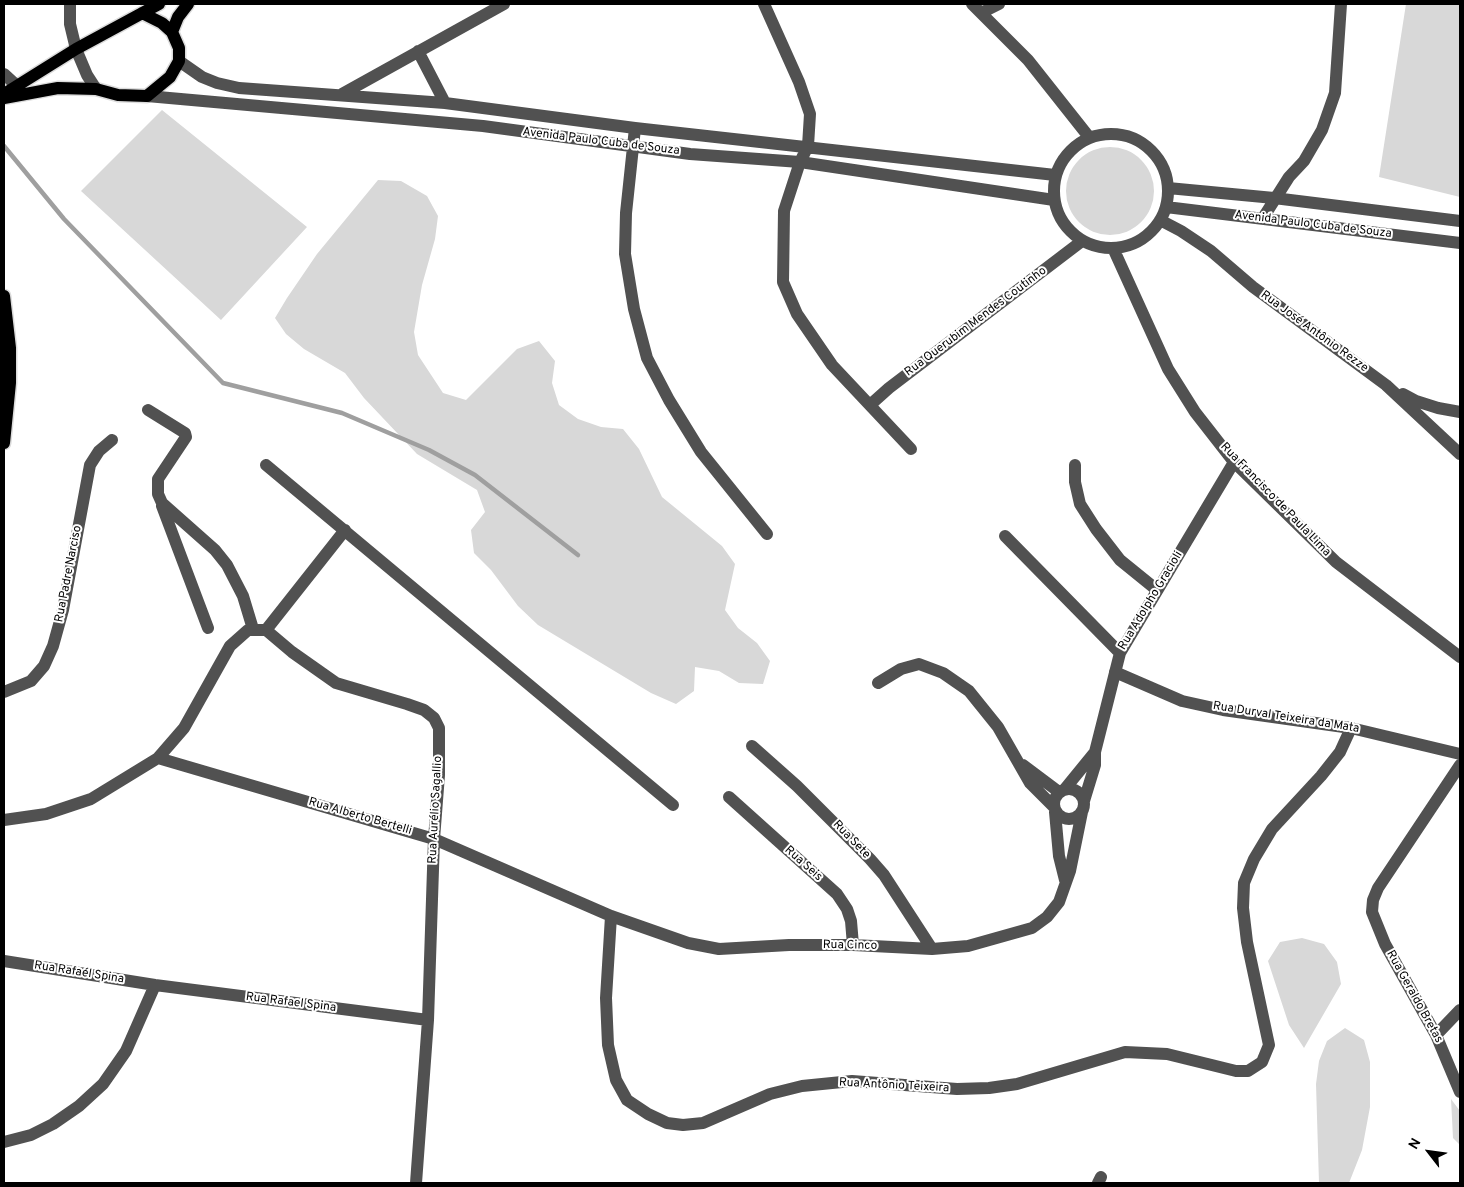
<!DOCTYPE html>
<meta charset="utf-8">
<style>
body{margin:0}
#map{position:relative;width:1464px;height:1187px;overflow:hidden;background:#fff;font-family:Overpass,sans-serif}
canvas{display:block}
.frame{position:absolute;inset:0;border:5px solid #000;pointer-events:none}
.north{position:absolute;left:1404px;top:1127px;width:50px;height:50px;-webkit-text-stroke:4px #fff;paint-order:stroke;rotate:300deg;font-size:14px;font-weight:700;line-height:20px;text-align:center;color:#000}
.north::after{content:'';display:block;margin:auto;width:18px;height:22px;background:#000;clip-path:polygon(50% 0,100% 100%,50% 72%,0 100%)}
</style>
<div id="map">
<canvas width="1464" height="1187"></canvas>
<div class="frame"></div>
<div class="north">N</div>
</div>
<script>
const ctx = document.querySelector('canvas').getContext('2d');
ctx.lineJoin = 'round';
function fill(path, color) {
  ctx.fillStyle = color;
  ctx.fill(path, 'evenodd');
}
function toPath(rows) {
  const path = new Path2D();
  for (const r of rows) {
    if (r.length === 3) {
      path.moveTo(r[0] + r[2], r[1]);
      path.arc(r[0], r[1], r[2], 0, 2 * Math.PI);
      continue;
    }
    path.moveTo(r[0], r[1]);
    for (let i = 2; i < r.length; i += 2) path.lineTo(r[i], r[i + 1]);
  }
  return path;
}
function trace(path, color, width, dash) {
  ctx.strokeStyle = color;
  ctx.lineWidth = width;
  ctx.lineCap = dash ? 'butt' : 'round';
  ctx.setLineDash(dash || []);
  ctx.stroke(path);
}
function write(font, color, halo, rows, align = 'center') {
  ctx.font = font + ' Overpass,sans-serif';
  ctx.lineWidth = 4;
  ctx.setLineDash([]);
  ctx.textBaseline = 'middle';
  ctx.strokeStyle = halo;
  ctx.fillStyle = color;
  for (const [text, x, y, turn = 0] of rows) {
    ctx.save();
    ctx.translate(x, y);
    ctx.rotate((+turn || 0) * Math.PI / 180);
    ctx.textAlign = isNaN(turn) ? turn : align;
    if (halo) ctx.strokeText(text, 0, 0);
    ctx.fillText(text, 0, 0);
    ctx.restore();
  }
}
fill(toPath([
 [1406,4,1460,4,1460,197,1379,177],
 [162,110,307,227,221,320,81,191],
 [1110,191,44],
 [378,180,401,181,427,196,438,216,435,239,422,285,414,332,418,355,443,393,466,400,517,349,539,341,555,361,552,383,559,405,578,419,601,427,623,429,639,449,662,497,722,546,735,564,725,610,738,628,757,643,770,661,763,684,739,683,719,671,695,667,694,691,676,704,651,693,538,625,518,606,491,570,474,553,471,530,485,512,477,490,417,454,364,398,345,373,304,349,286,334,275,318,287,298,317,254],
 [1302,938,1324,944,1337,962,1341,984,1304,1048,1289,1025,1268,961,1280,942],
 [1345,1028,1364,1040,1370,1062,1370,1107,1362,1150,1349,1183,1319,1183,1316,1084,1319,1061,1327,1041],
 [1451,1099,1460,1111,1460,1145,1453,1138]
]), '#d8d8d8');
trace(toPath([
 [4,146,64,219,223,383,342,413,429,450,475,475,578,555]
]), '#9f9f9f', 4.5);
const major = toPath([
 [142,13,162,23,172,32],
 [4,94,76,49,159,4],
 [4,98,58,88,96,89,118,95,147,96,170,77,179,61,179,48,172,32,178,17,188,4],
 [4,296,10,348,10,383,4,443]
]);
trace(major, '#dbdbdb', 15);
trace(toPath([
 [70,4,70,24,76,49,87,75,96,89],
 [764,4,799,82,810,114,808,146,800,162,784,211,783,282,797,314,832,365,911,449],
 [972,4,1028,60,1089,137],
 [981,13,999,4],
 [418,51,445,103],
 [179,61,202,77,217,83,239,88,445,103,635,128,1055,175],
 [4,74,16,85],
 [342,94,504,4],
 [147,96,483,126,690,154,800,162,1054,200],
 [635,128,626,213,625,254,634,309,647,358,669,400,701,452,767,534],
 [1111,191,57],
 [1168,188,1274,198,1460,221],
 [1166,207,1460,243],
 [1263,218,1289,177,1304,161,1322,130,1335,93,1341,4],
 [1160,220,1181,231,1211,251,1253,287,1386,385,1460,454],
 [1113,248,1168,369,1195,412,1234,462,1336,562,1460,657],
 [1403,394,1416,401,1438,408,1460,412],
 [870,405,889,388,1082,241],
 [148,410,185,433,186,437,158,479,158,494,162,503,215,550,227,565,243,596,253,629],
 [266,465,673,805],
 [1075,465,1075,482,1080,504,1096,529,1120,560,1157,590],
 [162,506,208,628],
 [1005,536,1120,653],
 [266,630,345,530],
 [1115,672,1182,701,1223,710,1351,728,1460,754],
 [878,683,901,669,919,664,943,673,969,691,998,727,1030,783,1054,807],
 [4,692,31,681,44,666,53,646,63,610,90,465,99,451,112,440],
 [752,746,797,786,870,859,884,875,932,949],
 [158,758,434,839,611,916,688,943,719,949,789,945,853,945,932,949,968,946,1032,928,1047,917,1059,902,1070,871,1082,812],
 [1023,765,1059,792],
 [1460,765,1378,888,1373,900,1372,912,1385,944,1436,1035,1460,1092],
 [1069,804,15],
 [1064,790,1095,752],
 [729,797,837,894,847,909,851,921,853,945],
 [1084,801,1095,765,1095,752,1120,653,1234,462],
 [1055,812,1059,856,1065,880],
 [4,820,46,814,91,799,158,758,184,728,230,646,248,630,266,630,292,652,336,683,407,704,424,710,434,718,439,728,439,775,434,839,428,1020,416,1183],
 [611,916,606,998,608,1045,616,1080,627,1100,648,1114,667,1123,683,1125,703,1123,770,1094,802,1086,852,1081,957,1089,989,1088,1017,1084,1125,1052,1167,1054,1236,1071,1248,1071,1262,1062,1269,1045,1247,942,1243,908,1244,883,1254,859,1272,829,1321,776,1340,752,1351,728],
 [4,961,155,985,428,1020],
 [1436,1035,1460,1010],
 [4,1142,31,1135,53,1124,79,1106,103,1084,126,1051,155,985],
 [1098,1183,1101,1177]
]), '#515151', 12);
trace(major, '#000', 12);
write('12px', '#000', '#fff', [
 ["Avenida Paulo Cuba de Souza",601,142,7],
 ["Avenida Paulo Cuba de Souza",1313,225,7],
 ["Rua Querubim Mendes Coutinho",976,322,-37],
 ["Rua José Antônio Rezze",1314,332,36],
 ["Rua Francisco de Paula Lima",1275,500,46],
 ["Rua Padre Narciso",69,574,-79],
 ["Rua Adolpho Gracioli",1151,601,-59],
 ["Rua Durval Teixeira da Mata",1286,718,9],
 ["Rua Aurélio Sagallio",436,810,-87],
 ["Rua Alberto Bertelli",360,817,16],
 ["Rua Sete",851,840,46],
 ["Rua Seis",803,864,42],
 ["Rua Cinco",850,946,1],
 ["Rua Rafaél Spina",79,973,9],
 ["Rua Geraldo Bretas",1414,997,61],
 ["Rua Rafael Spina",291,1003,7],
 ["Rua Antônio Teixeira",894,1086,3]
]);
</script>
